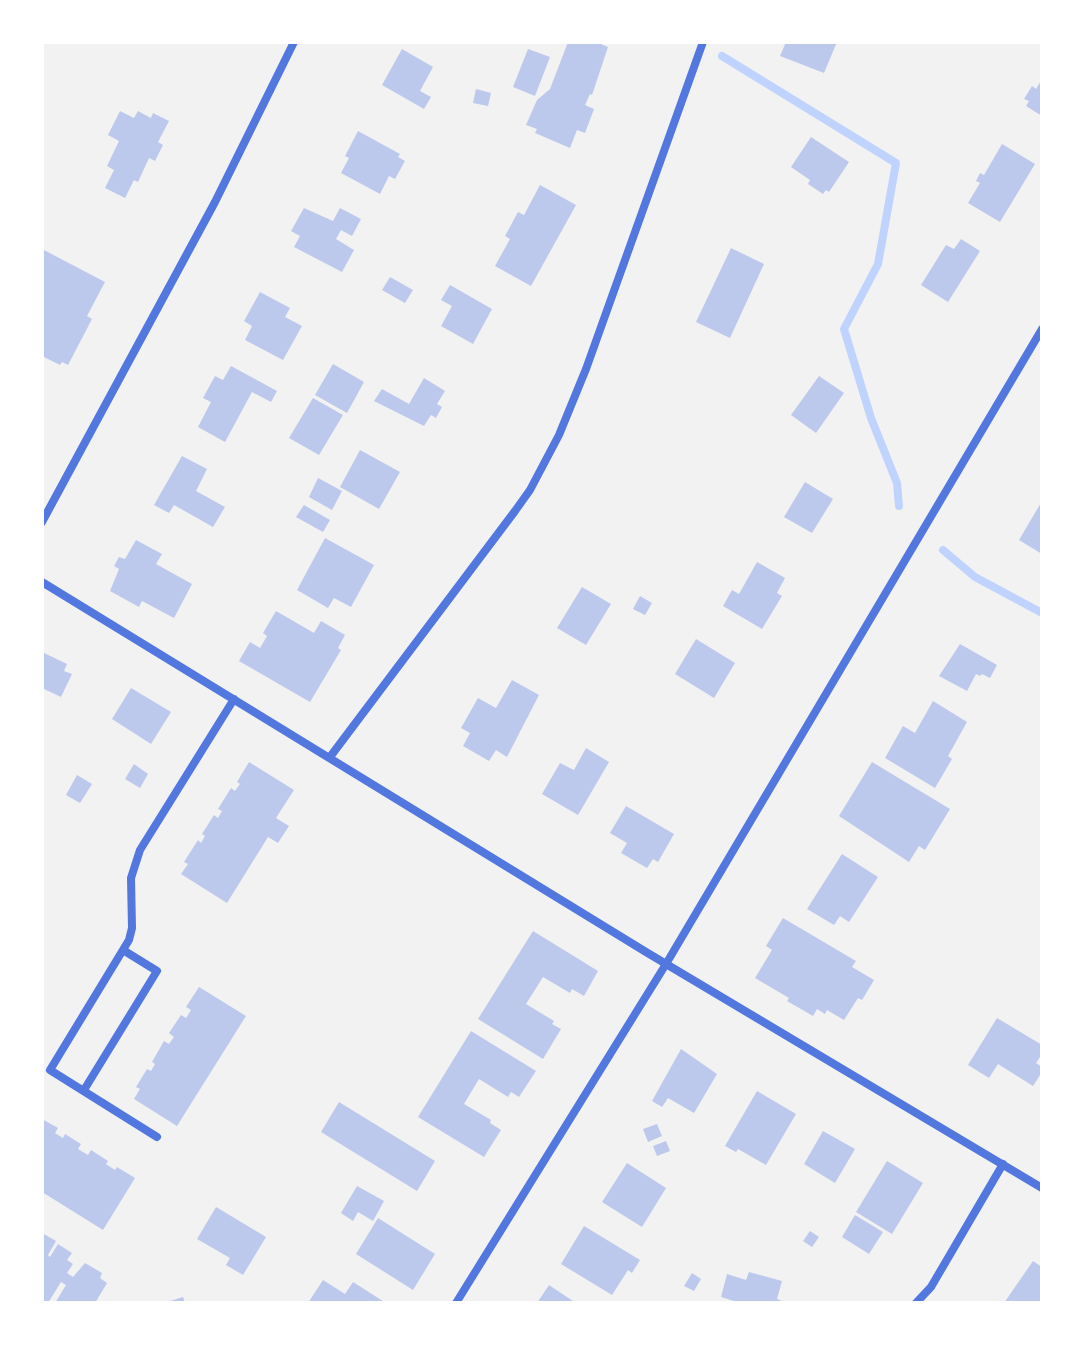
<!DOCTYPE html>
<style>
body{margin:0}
#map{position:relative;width:1084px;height:1345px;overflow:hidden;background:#f2f2f2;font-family:"Work Sans",sans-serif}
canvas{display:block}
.frame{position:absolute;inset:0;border:44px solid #fff;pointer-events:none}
</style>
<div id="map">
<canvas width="1084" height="1345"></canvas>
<div class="frame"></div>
</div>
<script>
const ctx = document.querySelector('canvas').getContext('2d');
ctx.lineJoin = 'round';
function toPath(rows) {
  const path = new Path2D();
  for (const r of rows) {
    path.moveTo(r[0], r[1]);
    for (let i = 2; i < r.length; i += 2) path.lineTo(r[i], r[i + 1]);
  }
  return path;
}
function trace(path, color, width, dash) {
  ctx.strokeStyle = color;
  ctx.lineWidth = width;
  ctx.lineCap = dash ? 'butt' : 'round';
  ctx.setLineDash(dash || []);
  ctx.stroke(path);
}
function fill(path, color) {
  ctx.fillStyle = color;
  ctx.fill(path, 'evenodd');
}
trace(toPath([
 [722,56,896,163,878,264,844,329,871,418,897,483,899,506],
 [943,550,975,577,1042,613]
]), '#bfd3fe', 8);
fill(toPath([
 [568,42,596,42,608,47,592,95,590,94,585,105,594,109,585,133,577,130,570,148,535,133,537,129,526,125,537,100,550,89],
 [786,42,837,42,824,73,780,56],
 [402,49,433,67,420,91,431,97,424,109,382,85],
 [528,49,550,57,535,96,513,87],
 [1042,79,1042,116,1026,106,1029,101,1024,99,1032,86,1036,89],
 [476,89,491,93,488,106,473,103],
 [120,111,134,118,138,111,151,118,153,113,169,121,158,142,163,145,155,161,149,158,138,182,134,180,125,198,105,188,114,170,107,166,119,141,108,135],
 [358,131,400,154,398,157,405,161,395,179,389,176,380,194,341,173,349,158,345,156],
 [811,137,849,162,829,192,826,190,823,194,808,184,810,180,791,167],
 [1002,144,1035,164,1000,222,968,203,980,183,976,181,980,173,984,175],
 [540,185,576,205,531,286,495,266,510,239,505,236,518,212,524,215],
 [304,208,333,221,340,208,361,219,352,236,341,230,336,239,354,250,342,272,294,247,300,236,291,231],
 [961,239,980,251,948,302,921,285,946,245,954,249],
 [731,248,764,264,730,338,696,322],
 [42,249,105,282,87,316,92,319,68,365,62,362,60,365,42,356],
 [390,277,413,290,405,303,382,290],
 [450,285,492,309,473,344,441,326,452,306,441,300],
 [260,292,290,308,285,317,302,326,283,360,245,340,252,326,244,321],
 [333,364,364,382,347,413,315,395],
 [231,366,277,391,271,402,252,392,225,442,198,427,211,402,203,398,215,376,223,380],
 [819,376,844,393,816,433,791,415],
 [424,378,445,391,437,404,442,407,436,418,431,415,424,426,374,401,382,389,409,404],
 [313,398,343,415,319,455,289,438],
 [360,450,400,472,379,509,340,487],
 [182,456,207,469,196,491,225,507,213,527,174,505,169,513,154,505],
 [318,478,342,491,332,510,309,497],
 [805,482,833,499,812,533,784,517],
 [1042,501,1042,554,1019,540],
 [304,505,330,520,323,532,296,517],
 [325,538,374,565,351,607,334,598,328,608,297,590],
 [136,540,162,554,156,564,192,584,174,618,142,601,139,607,110,591,119,569,114,566,119,557,125,559],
 [757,562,785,578,777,593,782,596,762,629,723,606,732,590,739,594],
 [582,587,611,604,586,645,557,628],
 [640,596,652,603,645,615,633,609],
 [276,611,314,633,321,621,345,635,338,648,341,650,310,702,239,661,250,642,260,648,267,636,263,633],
 [696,639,735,663,714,698,675,674],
 [960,644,997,665,990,678,982,674,980,676,976,674,967,691,939,676],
 [42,652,67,664,64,671,72,674,61,697,42,688],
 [512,680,539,695,507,757,496,750,489,761,463,746,470,733,461,728,478,698,496,708],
 [131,688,171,712,151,744,112,719],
 [933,701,967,722,948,756,952,759,935,788,885,758,903,726,915,733],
 [586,748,609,762,578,815,542,794,560,763,574,770],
 [249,762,294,790,276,818,289,826,278,843,268,837,227,903,181,874,188,864,184,862,198,840,201,843,205,836,202,834,214,815,218,818,222,811,218,809,231,788,235,791,240,784,237,782],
 [872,762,950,809,925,850,919,846,909,862,839,816],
 [134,764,148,774,140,788,125,779],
 [77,775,92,784,80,803,66,795],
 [626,806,674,834,658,862,653,859,647,868,621,853,627,843,610,833],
 [842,854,878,877,849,922,840,916,834,925,807,909],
 [783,918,856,961,852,967,874,980,862,1000,858,998,844,1020,827,1010,825,1014,817,1009,813,1016,787,1001,789,998,755,978,772,950,766,946],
 [533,931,598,971,584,996,572,989,570,993,543,977,526,1004,554,1021,552,1024,561,1029,543,1059,478,1019],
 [199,987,246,1016,177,1126,134,1099,140,1089,136,1087,147,1069,151,1071,155,1064,152,1062,164,1041,169,1044,174,1037,169,1033,181,1015,186,1018,191,1010,186,1007],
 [997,1018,1042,1045,1042,1054,1036,1063,1042,1067,1042,1072,1033,1086,998,1064,989,1078,968,1065],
 [471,1031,536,1071,519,1097,511,1092,508,1097,479,1079,464,1104,491,1120,490,1123,501,1130,484,1157,418,1117],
 [681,1049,717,1074,694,1113,668,1098,662,1107,652,1101],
 [757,1091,796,1114,766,1165,738,1149,736,1152,725,1146],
 [339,1102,435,1161,417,1191,321,1132],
 [42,1119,58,1128,55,1133,63,1138,65,1134,81,1144,78,1149,88,1155,91,1150,108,1161,106,1164,115,1170,117,1167,135,1178,103,1230,42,1192],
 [657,1124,662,1136,648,1142,643,1129],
 [823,1131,855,1149,835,1183,804,1164],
 [666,1141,670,1151,657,1156,653,1146],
 [887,1161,923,1183,892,1234,856,1212],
 [627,1163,666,1188,642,1227,602,1202],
 [357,1186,384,1201,373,1221,358,1212,353,1221,341,1213],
 [216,1207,266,1237,243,1275,226,1265,230,1258,197,1239],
 [855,1215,883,1232,869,1254,842,1237],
 [378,1218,435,1254,413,1290,356,1254],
 [584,1226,640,1260,632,1273,628,1270,612,1295,561,1264],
 [810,1231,819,1237,812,1247,803,1241],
 [42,1233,56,1241,48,1255,50,1257,58,1244,72,1253,67,1260,73,1264,67,1273,73,1277,85,1263,102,1273,100,1278,107,1283,95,1303,55,1303,66,1285,61,1282,48,1303,42,1303],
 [1033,1261,1042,1267,1042,1303,1004,1303],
 [749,1272,782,1281,777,1299,787,1303,733,1303,734,1301,721,1297,727,1274,746,1280],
 [692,1273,701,1279,694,1291,684,1286],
 [323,1280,345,1294,353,1282,386,1303,308,1303],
 [549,1285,576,1303,537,1303],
 [183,1297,185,1303,167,1303,167,1302]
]), '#bdc9ec');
trace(toPath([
 [42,522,215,202,294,42],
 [42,582,646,952,1042,1188],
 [330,757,515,511,530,490,559,435,586,369,703,42],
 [84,1090,157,971,123,950],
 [157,1137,50,1070,129,940,132,928,131,878,140,850,234,699],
 [456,1303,666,964,1042,329],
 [916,1303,931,1287,1003,1164]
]), '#5277de', 8);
</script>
